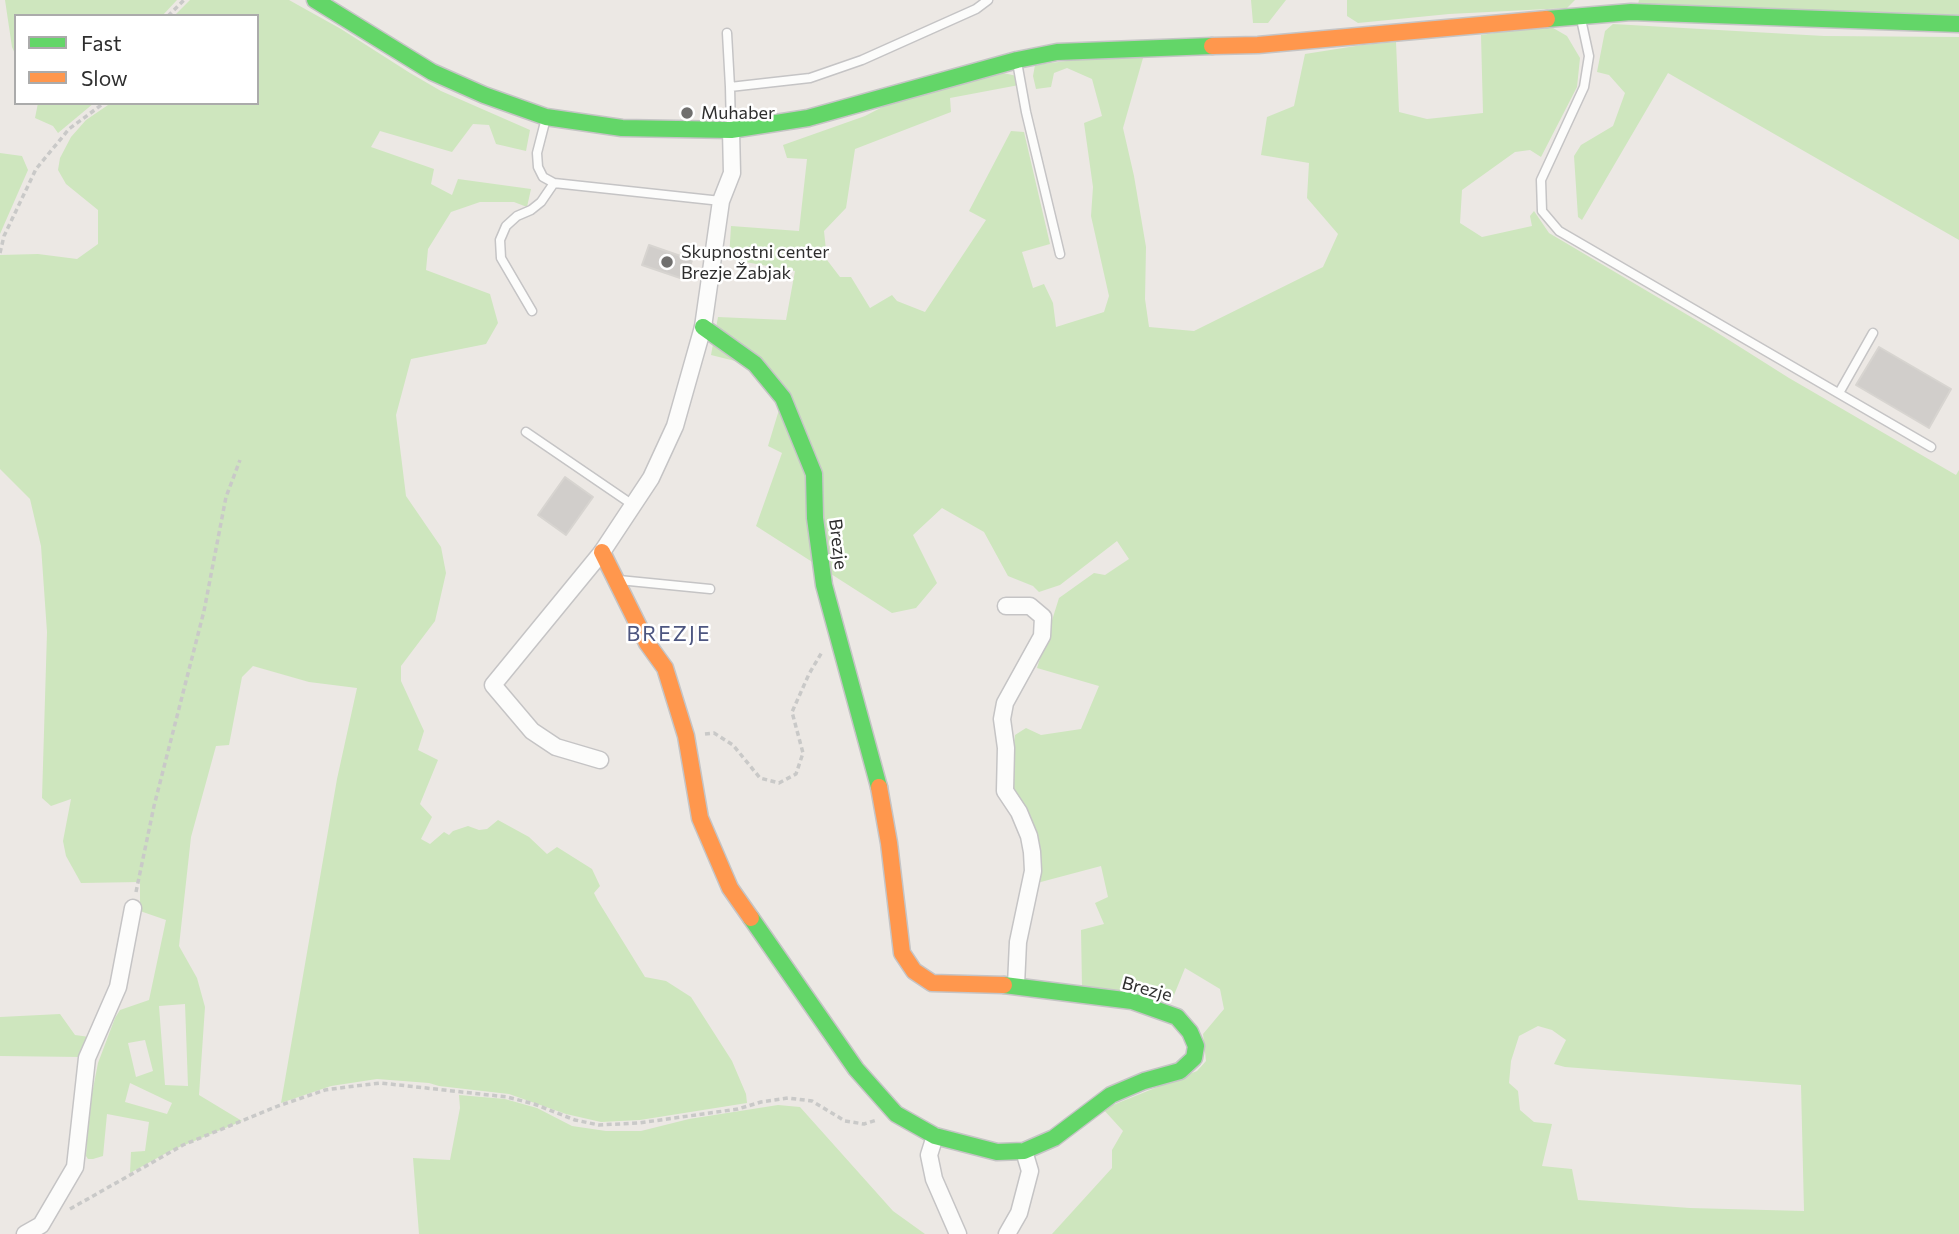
<!DOCTYPE html>
<meta charset="utf-8">
<style>
body{margin:0}
#map{position:relative;width:1959px;height:1234px;overflow:hidden;background:#ece8e4;font-family:Commissioner,sans-serif}
canvas{display:block}
.legend{position:absolute;left:14px;top:14px;width:245px;height:91px;box-sizing:border-box;background:#fff;border:2px solid #ababab;margin:0;padding:9px 12px;list-style:none;font-size:21px;color:#2e2e2e}
.legend li{display:flex;align-items:center;gap:14px;height:35px}
.legend b{width:35px;border:2px solid #ababab}
</style>
<div id="map">
<canvas width="1959" height="1234"></canvas>
<ul class="legend">
<li><b style="height:9px;background:#63d668"></b>Fast</li>
<li><b style="height:9px;background:#ff974d"></b>Slow</li>
</ul>
</div>
<script>
const ctx = document.querySelector('canvas').getContext('2d');
ctx.lineJoin = 'round';
function fill(path, color) {
  ctx.fillStyle = color;
  ctx.fill(path, 'evenodd');
}
function toPath(rows) {
  const path = new Path2D();
  for (const r of rows) {
    path.moveTo(r[0], r[1]);
    for (let i = 2; i < r.length; i += 2) path.lineTo(r[i], r[i + 1]);
  }
  return path;
}
function trace(path, color, width, dash) {
  ctx.strokeStyle = color;
  ctx.lineWidth = width;
  ctx.lineCap = dash ? 'butt' : 'round';
  ctx.setLineDash(dash || []);
  ctx.stroke(path);
}
function write(font, color, halo, rows, align = 'center') {
  ctx.font = font + ' Commissioner,sans-serif';
  ctx.lineWidth = 5;
  ctx.setLineDash([]);
  ctx.textBaseline = 'middle';
  ctx.strokeStyle = halo;
  ctx.fillStyle = color;
  for (const [text, x, y, turn = 0] of rows) {
    ctx.save();
    ctx.translate(x, y);
    ctx.rotate((+turn || 0) * Math.PI / 180);
    ctx.textAlign = isNaN(turn) ? turn : align;
    if (halo) ctx.strokeText(text, 0, 0);
    ctx.fillText(text, 0, 0);
    ctx.restore();
  }
}
fill(toPath([
 [5,0,177,0,162,16,16,16,16,56,12,47],
 [190,0,289,0,341,29,410,73,441,91,530,130,526,151,496,144,489,125,473,124,452,152,380,131,371,147,434,169,431,184,452,195,458,179,531,189,527,207,514,202,480,202,451,212,428,249,426,270,490,294,498,323,486,344,411,359,396,415,406,496,441,547,446,573,435,621,401,666,401,681,424,731,418,750,438,760,420,804,432,817,421,839,430,844,444,832,449,835,453,831,468,826,479,830,487,829,498,820,529,837,547,854,557,847,592,869,600,886,594,893,598,901,645,977,666,981,691,997,732,1061,746,1094,747,1103,640,1120,601,1122,566,1114,509,1094,439,1086,429,1083,377,1079,331,1086,281,1103,337,779,357,688,309,682,253,666,242,677,229,745,216,746,191,837,179,946,197,978,205,1007,199,1095,242,1121,170,1151,130,1173,131,1152,145,1151,149,1122,107,1114,103,1156,93,1159,88,1159,86,1156,89,1109,98,1063,115,1018,120,1010,149,1000,166,920,140,911,140,882,81,883,66,856,63,841,71,799,51,806,42,798,47,632,41,546,30,499,0,469,0,255,38,254,77,259,98,244,98,210,66,184,58,170,60,158,71,137,86,120,111,103,257,103,257,16,174,16],
 [185,1004,188,1086,165,1085,159,1006],
 [145,1040,153,1071,136,1077,128,1043],
 [130,1083,172,1103,167,1114,125,1102],
 [1251,0,1286,0,1268,23,1253,23],
 [1347,0,1575,0,1567,8,1449,14,1358,23,1347,16],
 [1639,0,1959,0,1959,15,1638,4],
 [1613,24,1824,36,1959,37,1959,240,1668,73,1582,220,1578,217,1574,156,1581,145,1613,126,1625,93,1609,75,1597,72,1605,31],
 [1548,25,1567,36,1580,58,1577,87,1541,157,1530,150,1515,152,1462,190,1460,223,1482,237,1532,226,1530,216,1534,211,1549,233,1713,330,1789,378,1956,475,1959,470,1959,1234,1052,1234,1112,1168,1112,1150,1123,1131,1103,1109,1197,1071,1206,1061,1203,1034,1224,1009,1220,989,1185,968,1172,1000,1161,1006,1082,987,1081,930,1104,924,1095,903,1108,897,1101,866,1037,883,1037,848,1030,818,1014,793,1012,761,1015,735,1026,728,1041,735,1081,729,1099,686,1037,668,1059,598,1094,573,1105,575,1129,559,1117,541,1060,585,1039,592,1033,586,1008,576,984,532,942,508,913,535,937,583,916,608,892,613,756,526,782,453,768,446,785,390,771,370,711,355,718,317,786,320,795,271,729,259,731,226,799,231,807,159,787,158,783,145,865,116,896,100,1003,73,1017,76,1019,85,950,98,951,112,855,149,846,208,824,231,827,260,840,277,851,277,870,308,892,295,897,301,925,312,986,220,969,211,1011,131,1024,132,1050,244,1022,252,1033,288,1044,284,1053,303,1056,327,1104,312,1109,296,1091,216,1093,187,1084,123,1102,116,1092,79,1067,68,1054,73,1051,87,1036,89,1033,76,1035,65,1090,58,1143,58,1123,128,1134,176,1146,247,1145,299,1149,327,1194,331,1323,267,1338,234,1307,198,1309,163,1261,155,1267,117,1294,106,1305,54,1362,45,1396,42,1399,112,1427,119,1483,113,1481,35],
 [1538,1026,1552,1030,1566,1040,1554,1064,1565,1067,1801,1085,1804,1211,1690,1208,1578,1200,1572,1169,1542,1166,1552,1124,1534,1122,1520,1110,1518,1091,1509,1083,1511,1061,1519,1036],
 [38,103,94,103,58,133,53,126,35,118],
 [0,153,22,156,28,170,0,234],
 [60,1014,75,1035,97,1038,81,1057,0,1056,0,1017],
 [459,1095,505,1099,537,1108,572,1126,606,1131,641,1131,689,1119,778,1105,800,1107,893,1211,925,1234,419,1234,413,1158,450,1160,460,1108]
]), '#cee6be');
const building = toPath([
 [649,245,692,260,686,280,642,265,649,245],
 [1879,347,1951,389,1929,428,1856,385,1879,347],
 [565,477,593,497,566,535,538,515,565,477]
]);
fill(building, '#d1cecb');
trace(building, '#d7d4d0', 2);
const lane = toPath([
 [1581,19,1589,56,1584,87,1541,180,1542,211,1559,231,1931,447],
 [727,33,730,87],
 [1017,62,1026,112,1060,254],
 [546,118,537,153,538,167,543,177,554,183,721,201],
 [731,130,730,87,810,78,862,60,976,9,988,0],
 [532,311,501,258,500,240,506,226,517,216,531,210,541,202,554,183],
 [1839,393,1873,333],
 [526,432,633,505],
 [619,580,710,589]
]);
const street = toPath([
 [1006,606,1030,606,1043,617,1042,636,1005,703,1002,719,1006,748,1005,791,1019,812,1029,836,1032,852,1033,871,1018,942,1016,985],
 [600,760,556,747,532,731,493,685,602,552,651,478,675,426,703,327,721,201,732,173,731,130],
 [935,1136,929,1155,934,1179,958,1234],
 [25,1234,41,1225,75,1167,87,1058,118,987,133,908],
 [1007,1234,1019,1213,1030,1171,1024,1151]
]);
const fast = toPath([
 [315,0,432,72,484,95,546,117,622,128,731,130,808,118,1017,60,1057,52,1212,46],
 [1547,19,1631,12,1959,24],
 [703,327,755,364,783,398,814,474,815,518,824,585,879,787],
 [751,918,856,1069,896,1114,935,1136,997,1152,1024,1151,1054,1138,1111,1095,1144,1081,1180,1071,1194,1058,1196,1046,1190,1032,1177,1017,1132,1001,1004,985]
]);
const slow = toPath([
 [1212,46,1258,45,1547,19],
 [602,552,647,643,665,668,686,736,700,818,730,888,751,918],
 [879,787,889,843,902,953,914,971,932,983,1004,985]
]);
trace(lane, '#c5c4c5', 11);
trace(street, '#c5c4c5', 19);
trace(fast, '#c5c4c5', 19);
trace(slow, '#c5c4c5', 19);
trace(toPath([
 [168,16,184,0],
 [0,253,4,236,36,169,69,129,104,103],
 [705,734,714,733,733,745,760,778,779,783,796,774,803,753,792,712,809,674,822,652],
 [136,892,154,806,204,611,226,497,240,460],
 [70,1209,183,1145,278,1106,325,1090,347,1087,381,1083,507,1097,534,1104,575,1120,599,1125,639,1123,738,1109,761,1102,788,1098,812,1101,845,1121,864,1124,877,1120]
]), '#c9c9c8', 3.5, [5, 3.5]);
trace(lane, '#fcfcfb', 8);
trace(street, '#fcfcfb', 16);
trace(fast, '#63d668', 16);
trace(slow, '#ff974d', 16);
for (const [x, y, r, color] of [
 [687,113,7,"#706f6e"],
 [667,262,7,"#706f6e"]
]) {
  const dot = new Path2D();
  dot.arc(x, y, r, 0, 2 * Math.PI);
  ctx.fillStyle = color;
  ctx.fill(dot);
  trace(dot, '#fff', 2.5);
}
write('18px', '#2e2e2e', '#fff', [
 ["Muhaber",701,113],
 ["Skupnostni center",681,252],
 ["Brezje Žabjak",681,273]
], 'left');
write('18px', '#2e2e2e', '#fff', [
 ["Brezje",838,544,83],
 ["Brezje",1147,989,15]
]);
ctx.letterSpacing = '2px';
write('21px', '#4d5680', '#fff', [
 ["BREZJE",669,634]
]);
ctx.letterSpacing = '0px';
</script>
